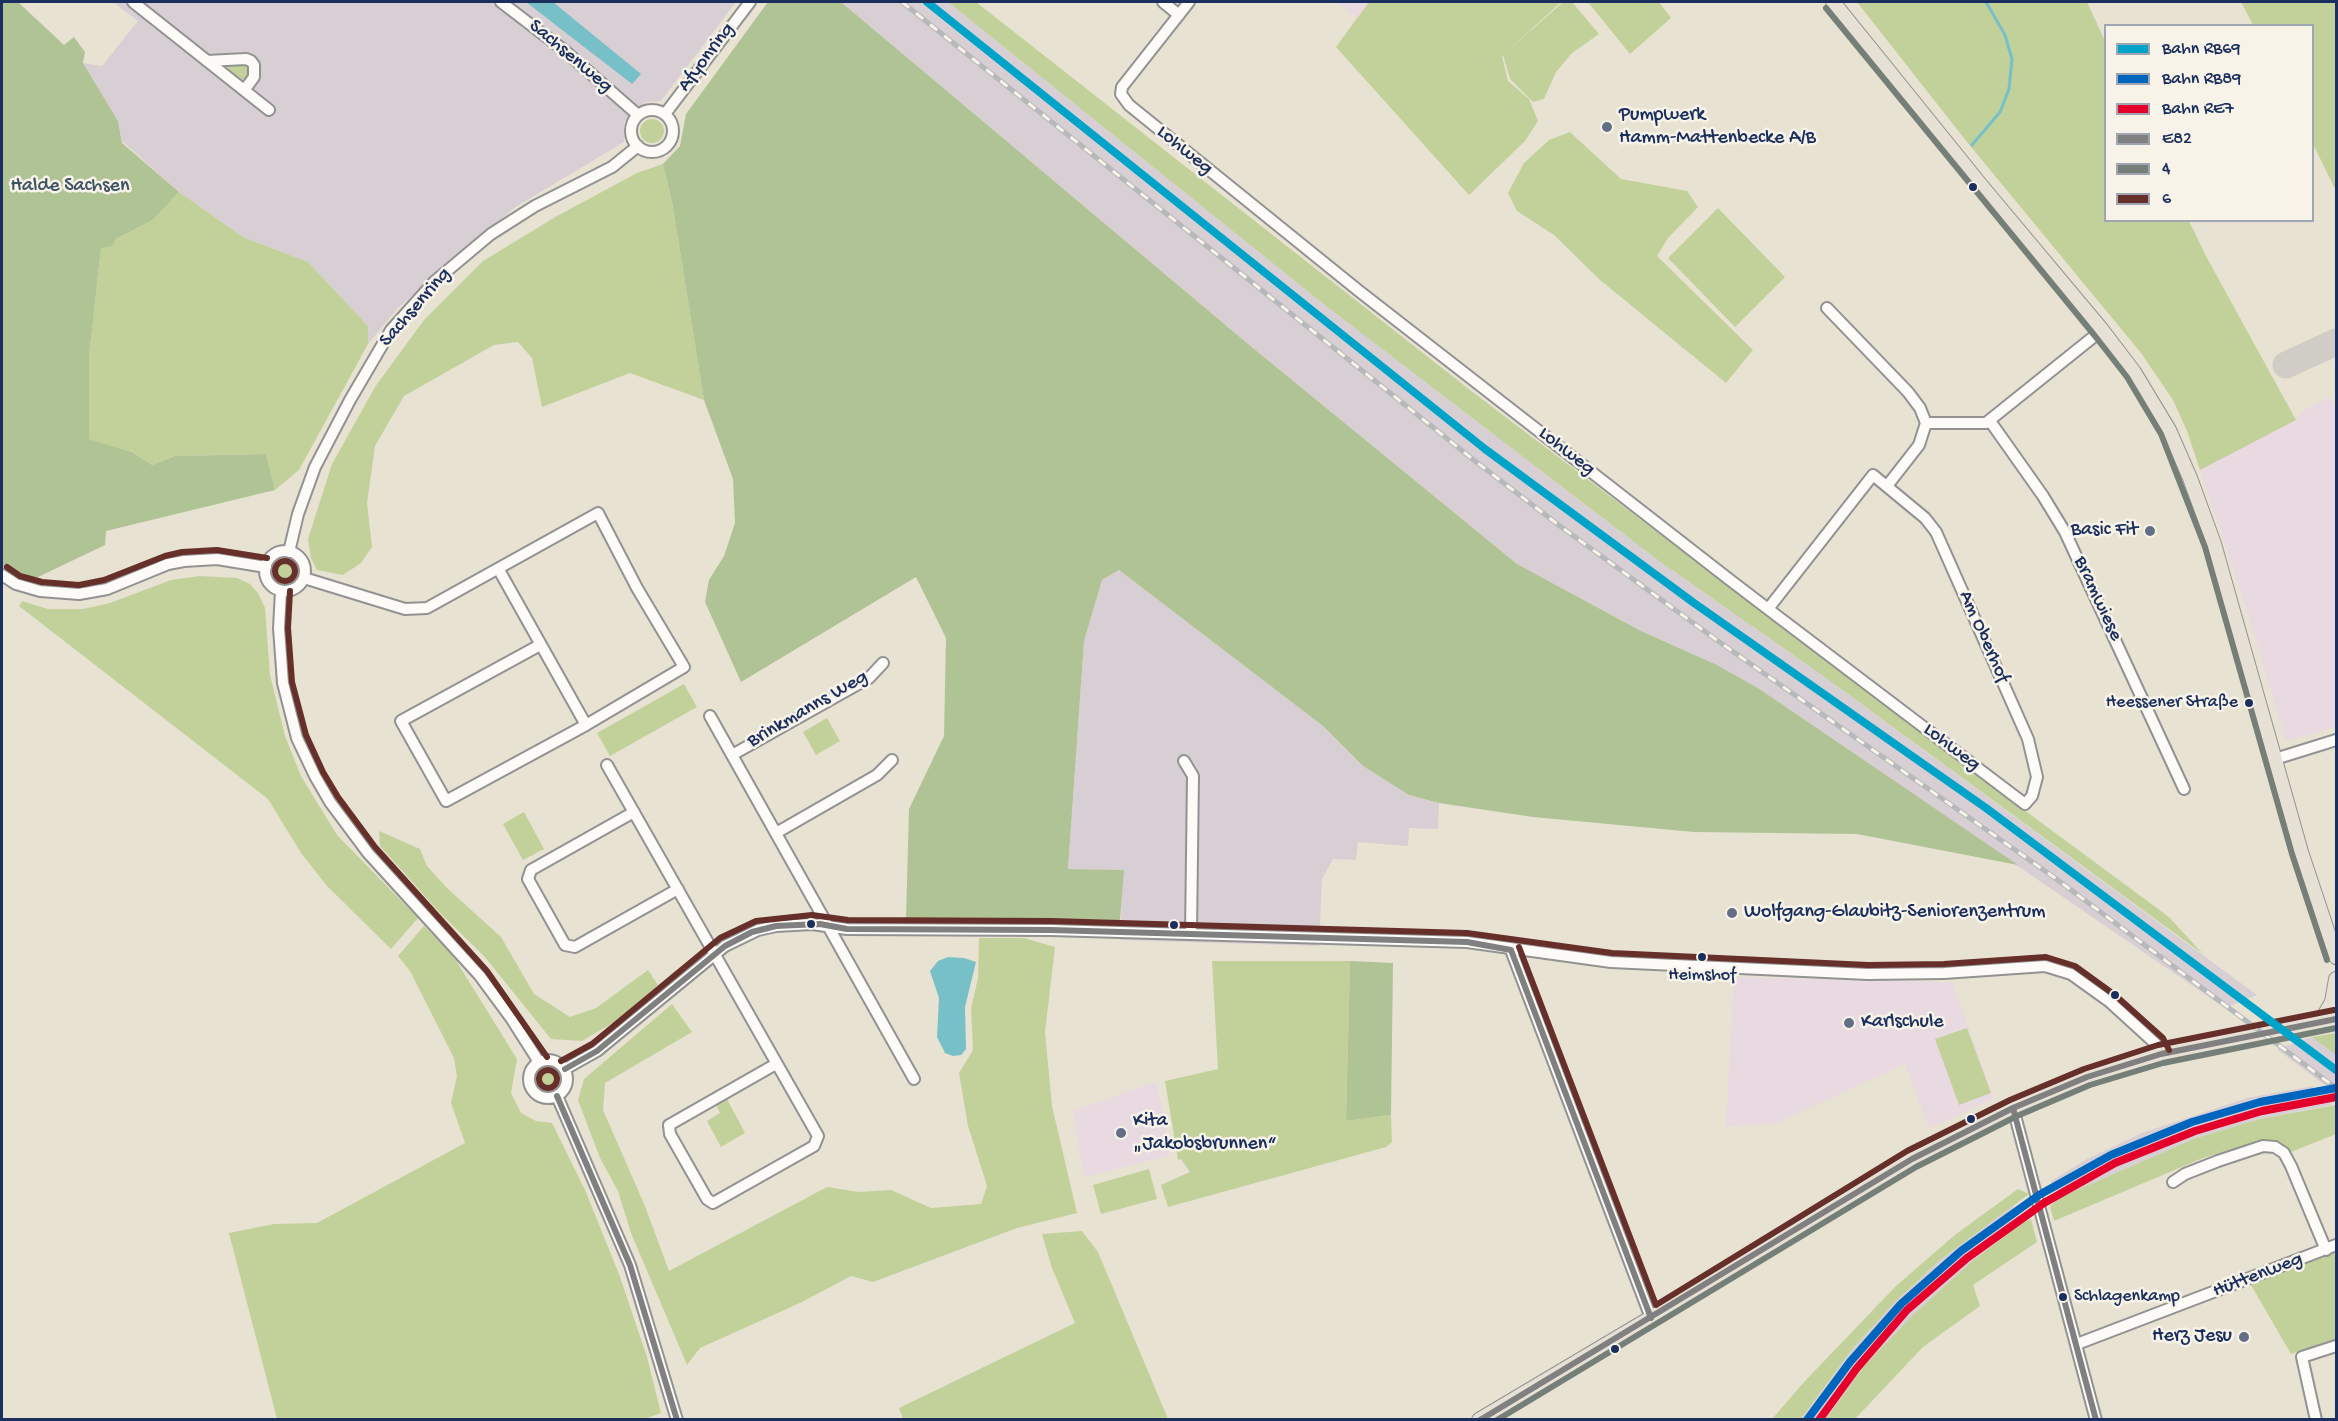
<!DOCTYPE html>
<meta charset="utf-8">
<style>
body{margin:0}
#map{position:relative;width:2338px;height:1421px;overflow:hidden;background:#e8e2d3;font-family:"Gochi Hand",sans-serif}
canvas{display:block}
.frame{position:absolute;inset:0;border:3px solid #1b2f5e;pointer-events:none}
.legend{position:absolute;left:2104px;top:24px;width:210px;height:198px;box-sizing:border-box;background:#f7f3e8;border:2px solid #9fa5b1;margin:0;padding:8px 10px;list-style:none;font-size:18px;color:#1b2f5e}
.legend li{display:flex;align-items:center;gap:12px;height:30px}
.legend b{width:30px;border:2px solid #9fa5b1}
</style>
<div id="map">
<canvas width="2338" height="1421"></canvas>
<div class="frame"></div>
<ul class="legend">
<li><b style="height:8px;background:#01a3c8"></b>Bahn RB69</li>
<li><b style="height:8px;background:#0065bd"></b>Bahn RB89</li>
<li><b style="height:8px;background:#e4002b"></b>Bahn RE7</li>
<li><b style="height:8px;background:#808080"></b>E82</li>
<li><b style="height:8px;background:#757f77"></b>4</li>
<li><b style="height:8px;background:#662f29"></b>6</li>
</ul>
</div>
<script>
const ctx = document.querySelector('canvas').getContext('2d');
ctx.lineJoin = 'round';
function fill(path, color) {
  ctx.fillStyle = color;
  ctx.fill(path, 'evenodd');
}
function toPath(rows) {
  const path = new Path2D();
  for (const r of rows) {
    if (r.length === 3) {
      path.moveTo(r[0] + r[2], r[1]);
      path.arc(r[0], r[1], r[2], 0, 2 * Math.PI);
      continue;
    }
    path.moveTo(r[0], r[1]);
    for (let i = 2; i < r.length; i += 2) path.lineTo(r[i], r[i + 1]);
  }
  return path;
}
function trace(path, color, width, dash) {
  ctx.strokeStyle = color;
  ctx.lineWidth = width;
  ctx.lineCap = dash ? 'butt' : 'round';
  ctx.setLineDash(dash || []);
  ctx.stroke(path);
}
function write(font, color, halo, rows, align = 'center') {
  ctx.font = font + ' "Gochi Hand",sans-serif';
  ctx.lineWidth = 5;
  ctx.setLineDash([]);
  ctx.textBaseline = 'middle';
  ctx.strokeStyle = halo;
  ctx.fillStyle = color;
  for (const [text, x, y, turn = 0] of rows) {
    ctx.save();
    ctx.translate(x, y);
    ctx.rotate((+turn || 0) * Math.PI / 180);
    ctx.textAlign = isNaN(turn) ? turn : align;
    if (halo) ctx.strokeText(text, 0, 0);
    ctx.fillText(text, 0, 0);
    ctx.restore();
  }
}
fill(toPath([
 [1336,2,1369,2,1357,18],
 [2330,397,2336,410,2336,727,2286,741,2245,604,2200,470,2295,420,2303,411],
 [1734,977,1952,982,1994,1099,1929,1128,1905,1064,1777,1123,1726,1126],
 [1156,1082,1170,1155,1084,1177,1073,1111]
]), '#e9d9e1');
fill(toPath([
 [113,2,736,2,661,101,646,102,624,122,624,142,514,208,398,308,368,344,368,326,308,262,243,237,179,192,122,141,118,121,83,63,102,66,138,21],
 [841,2,948,2,1326,306,1659,561,1819,673,2257,995,2225,1008,1758,688,1717,665,1641,631,1517,564,1248,344],
 [1119,570,1323,726,1363,766,1409,795,1439,803,1438,829,1409,828,1408,846,1358,842,1356,860,1333,859,1322,879,1319,946,1120,940,1123,870,1068,869,1084,641,1102,580],
 [2312,1037,2336,1055,2336,1094,2277,1049],
 [2313,1086,2315,1097,2332,1095,2332,1105,2260,1119,2196,1138,2061,1197,2051,1181,2085,1160,2142,1133,2247,1098],
 [2013,1205,2023,1222,1970,1263,1913,1315,1865,1365,1826,1419,1801,1420,1853,1348,1896,1301,1940,1260]
]), '#d8cfd5');
fill(toPath([
 [948,2,976,2,1470,390,1993,787,2169,917,2203,954,1819,673,1659,561,1326,306],
 [1369,2,1561,2,1502,56,1508,81,1529,99,1538,121,1525,141,1469,195,1336,47],
 [1563,2,1572,2,1599,34,1572,53,1556,72,1544,99,1533,102,1510,79,1503,55],
 [1588,2,1659,2,1671,18,1630,54],
 [1857,2,2087,2,2105,41,2106,220,2189,221,2206,256,2296,420,2200,470,2187,431,2173,400,2141,353,1967,142],
 [2241,2,2336,2,2336,191,2313,144,2312,26,2253,25],
 [244,64,249,68,249,75,245,79,239,79,228,69,229,65],
 [652,131,12],
 [1570,132,1621,179,1687,191,1698,207,1668,238,1657,256,1753,350,1726,383,1600,280,1554,235,1517,211,1508,193,1524,163,1549,140],
 [663,164,672,202,704,400,630,373,542,407,532,358,518,342,494,345,404,396,375,446,367,503,372,547,361,563,343,575,317,570,311,558,308,539,332,464,375,387,424,320,483,261,557,216,637,173],
 [179,192,243,237,308,262,368,326,368,344,299,470,275,490,266,454,175,456,152,465,132,452,88,439,89,357,101,247,153,220],
 [1718,208,1785,277,1735,327,1668,258],
 [285,571,12],
 [200,576,237,578,250,584,258,593,265,608,270,675,285,736,301,776,337,835,418,918,391,949,327,886,301,853,268,799,19,606,22,601,48,609,83,609,110,603,171,580],
 [684,684,697,707,610,756,597,733],
 [827,718,840,741,816,755,803,732],
 [524,812,544,849,523,860,503,824],
 [379,831,420,849,427,866,447,888,501,937,534,994,570,1017,596,1008,648,970,658,985,616,1021,582,1041,551,1039,484,956,440,913,380,846],
 [424,926,452,954,517,1059,511,1093,521,1113,536,1121,552,1123,585,1190,619,1274,647,1357,661,1413,642,1420,277,1419,229,1233,274,1224,317,1223,465,1143,451,1103,457,1076,454,1058,410,971,398,956],
 [979,938,1024,938,1055,947,1045,1032,1052,1106,1077,1213,1017,1228,873,1282,851,1276,802,1302,700,1348,687,1365,631,1233,618,1191,600,1158,578,1100,584,1079,672,1004,692,1032,605,1083,603,1110,645,1206,669,1271,827,1187,858,1192,891,1190,931,1208,981,1204,987,1186,968,1126,959,1073,973,1050,971,1008,978,978],
 [1212,961,1350,961,1346,1121,1391,1115,1392,1142,1386,1147,1168,1207,1161,1185,1190,1172,1181,1159,1178,1160,1165,1081,1218,1069],
 [1967,1028,1991,1093,1959,1105,1935,1039],
 [2336,1033,2336,1055,2312,1037],
 [547,1079,12],
 [727,1099,745,1133,721,1147,707,1121,720,1113,716,1105],
 [2336,1105,2336,1134,2291,1152,2278,1141,2264,1140,2203,1158,2054,1221,2050,1206,2061,1197,2196,1138,2260,1119],
 [1149,1169,1157,1199,1101,1214,1093,1185],
 [2018,1189,2029,1194,1940,1260,1896,1301,1853,1348,1801,1419,1772,1419,1805,1381,1896,1286,1956,1234],
 [2031,1219,2037,1242,1973,1285,1980,1306,1923,1347,1855,1419,1826,1419,1865,1365,1913,1315,1970,1263,2023,1222],
 [1082,1231,1098,1252,1168,1419,903,1419,899,1408,1075,1323,1052,1268,1042,1234],
 [2336,1251,2336,1339,2291,1354,2251,1285]
]), '#c2d19a');
fill(toPath([
 [2,2,18,2,64,45,74,37,85,52,83,63,118,121,122,143,179,192,153,220,116,239,112,246,101,248,89,357,89,439,132,452,152,465,175,456,266,454,275,490,106,531,105,545,36,578,2,567],
 [768,2,841,2,1248,344,1517,564,1641,631,1717,665,1758,688,2018,865,1857,834,1694,832,1533,817,1439,803,1409,795,1363,766,1323,726,1119,570,1102,580,1084,641,1068,869,1124,870,1120,920,906,919,909,809,944,736,946,638,916,577,741,682,705,602,709,580,724,556,735,523,733,479,704,400,672,202,663,164,680,146,686,114],
 [1350,961,1393,963,1391,1115,1346,1121]
]), '#b0c394');
fill(toPath([
 [526,2,553,2,641,74,632,84],
 [948,957,964,958,976,962,965,1007,966,1049,961,1055,953,1056,945,1053,937,1037,939,998,930,971,938,961]
]), '#77c0c8');
trace(toPath([
 [1972,145,2000,112,2009,89,2012,59,2005,35,1986,2]
]), '#77c0c8', 3);
trace(toPath([
 [2286,365,2336,342]
]), '#cfcdc6', 27);
const minor = toPath([
 [133,2,269,110],
 [501,2,565,51,638,115],
 [1163,2,1179,15],
 [1189,2,1122,87,1121,94,1129,105,1359,291,1730,580,1768,609,2025,804,2032,796,2037,777,2028,739,1936,532,1925,518,1873,475,1768,609],
 [207,61,246,59,251,61,254,65,254,77,245,89],
 [652,131,21],
 [665,114,750,2],
 [1827,308,1908,392,1920,408,1926,423,1986,423,2102,330],
 [1990,421,2043,496,2065,532,2184,789],
 [1887,486,1919,445,1926,423],
 [285,571,20],
 [289,552,298,514,315,467,350,400,391,330,435,281,491,234,535,206,612,167,638,146],
 [499,570,586,725],
 [2,575,16,584,40,591,79,594,107,589,168,564,184,561,217,559,266,567],
 [304,578,405,609,427,608,598,513,637,588,684,667,586,725,446,801,401,721,540,645],
 [281,591,279,628,283,683,297,738,315,776,330,802,368,853,480,976,511,1018,539,1062],
 [710,716,914,1079],
 [732,755,869,678,883,663],
 [2275,759,2336,740],
 [1184,761,1193,776,1191,934],
 [607,765,818,1136,814,1146,713,1203,707,1199,670,1134,669,1125,776,1064],
 [634,812,531,870,528,879,565,945,575,947,678,889],
 [776,833,877,775,892,760],
 [1511,950,1651,1318],
 [548,1079,19],
 [565,1069,597,1051,725,946,758,930,776,926,812,924,847,929,1051,930,1467,942,1611,962,1868,974,1944,973,2045,966,2071,974,2110,1002,2156,1044,2161,1054],
 [557,1096,630,1265,677,1420],
 [2013,1108,2096,1420],
 [2173,1182,2185,1174,2218,1161,2263,1146,2275,1147,2284,1153,2291,1166,2326,1250],
 [2077,1344,2336,1245],
 [2316,1420,2302,1357,2336,1346]
]);
const major = toPath([
 [1833,2,1979,183,2102,330,2134,372,2169,430,2190,478,2214,544,2301,852,2336,957],
 [2321,1021,2332,1002,2336,979],
 [1479,1420,1760,1253,1912,1159,2013,1108,2087,1077,2161,1054,2336,1019]
]);
trace(minor, '#929292', 14);
trace(major, '#929292', 16);
trace(minor, '#fcfbf8', 10);
trace(major, '#e7e1d5', 14);
const rail = toPath([
 [902,2,1475,461,1560,526,1718,641,2055,878,2336,1088]
]);
trace(rail, '#b6b8ba', 5);
trace(rail, '#f7f3e8', 3, [9]);
trace(toPath([
 [1511,950,1651,1318],
 [565,1069,597,1051,725,946,752,932,776,926,820,924,847,929,1051,930,1467,942,1511,950],
 [557,1096,630,1265,677,1420],
 [2013,1108,2096,1420],
 [1480,1420,1912,1159,2013,1108,2087,1077,2161,1054,2336,1019]
]), '#808080', 6);
trace(toPath([
 [1826,8,2095,336,2127,377,2161,434,2205,547,2292,854,2327,960],
 [1497,1420,1916,1167,2017,1116,2090,1085,2163,1063,2336,1028]
]), '#757f77', 6);
trace(toPath([
 [285,571,10],
 [7,567,20,576,42,582,79,585,104,580,165,556,182,552,217,550,267,558],
 [290,591,288,628,292,682,306,735,323,772,338,797,375,847,487,971,547,1057],
 [1519,947,1656,1305,1907,1151,2010,1100,2084,1069,2158,1045,2334,1010],
 [561,1061,592,1044,720,938,756,921,812,915,848,920,1051,921,1467,933,1612,953,1868,965,1944,964,2046,957,2075,966,2115,995,2163,1038,2169,1050],
 [548,1079,9]
]), '#662f29', 6);
trace(toPath([
 [927,2,1485,449,1694,603,1986,808,2336,1070]
]), '#01a3c8', 8);
trace(toPath([
 [1807,1420,1850,1362,1901,1304,1961,1251,2039,1195,2111,1155,2192,1122,2260,1102,2336,1088]
]), '#0065bd', 8);
trace(toPath([
 [1819,1420,1857,1368,1907,1310,1967,1258,2044,1203,2115,1163,2195,1131,2262,1111,2336,1097]
]), '#e4002b', 8);
for (const [x, y, r, color] of [
 [1607,127,6,"#636e87"],
 [1973,187,5,"#1b2f5e"],
 [2150,531,6,"#636e87"],
 [2249,703,5,"#1b2f5e"],
 [1732,913,6,"#636e87"],
 [811,924,5,"#1b2f5e"],
 [1174,925,5,"#1b2f5e"],
 [1702,957,5,"#1b2f5e"],
 [2115,995,5,"#1b2f5e"],
 [1849,1023,6,"#636e87"],
 [1971,1119,5,"#1b2f5e"],
 [1121,1133,6,"#636e87"],
 [2063,1297,5,"#1b2f5e"],
 [2244,1337,6,"#636e87"],
 [1615,1349,5,"#1b2f5e"]
]) {
  const dot = new Path2D();
  dot.arc(x, y, r, 0, 2 * Math.PI);
  ctx.fillStyle = color;
  ctx.fill(dot);
  trace(dot, '#f7f3e8', 2);
}
write('18px', '#1b2f5e', '#f7f3e8', [
 ["Heessener Straße",2238,703],
 ["Heimshof",1702,976,"center"],
 ["Schlagenkamp",2074,1297,"left"]
], 'right');
write('20px', '#1b2f5e', '#f7f3e8', [
 ["Sachsenweg",570,57,40],
 ["Afyonring",707,58,-53],
 ["Lohweg",1184,151,39],
 ["Sachsenring",416,308,-49],
 ["Lohweg",1566,452,38],
 ["Bramwiese",2097,599,65],
 ["Am Oberhof",1983,637,66],
 ["Brinkmanns Weg",808,710,-30],
 ["Lohweg",1951,748,37],
 ["Hüttenweg",2258,1276,-21]
]);
write('20px', '#1b2f5e', '#f7f3e8', [
 ["Pumpwerk",1619,116],
 ["Hamm-Mattenbecke A/B",1619,139],
 ["Basic Fit",2138,531,"right"],
 ["Wolfgang-Glaubitz-Seniorenzentrum",1744,913],
 ["Karlschule",1861,1023],
 ["Kita",1133,1122],
 ["„Jakobsbrunnen“",1133,1145],
 ["Herz Jesu",2232,1337,"right"]
], 'left');
write('20px', '#3d5462', '#f7f3e8', [
 ["Halde Sachsen",70,187]
]);
</script>
